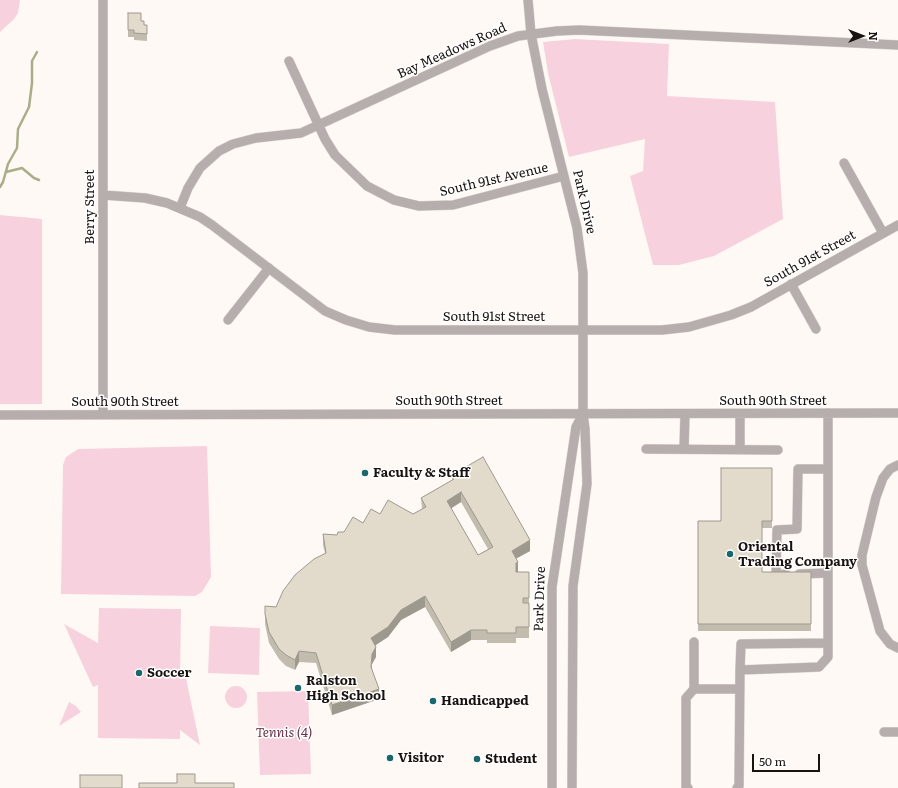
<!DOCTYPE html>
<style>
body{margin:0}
#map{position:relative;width:898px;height:788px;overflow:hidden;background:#fff9f5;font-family:Literata,serif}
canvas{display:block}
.north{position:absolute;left:842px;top:16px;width:40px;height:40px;-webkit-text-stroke:3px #fff;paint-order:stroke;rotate:90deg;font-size:11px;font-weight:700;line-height:16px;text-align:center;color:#181310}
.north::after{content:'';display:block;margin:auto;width:14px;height:18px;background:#181310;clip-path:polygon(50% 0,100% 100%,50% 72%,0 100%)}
.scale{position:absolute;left:752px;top:754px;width:68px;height:18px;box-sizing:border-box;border:2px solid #181310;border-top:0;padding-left:5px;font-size:12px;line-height:14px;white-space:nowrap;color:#181310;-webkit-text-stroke:3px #fff;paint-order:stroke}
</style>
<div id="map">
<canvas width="898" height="788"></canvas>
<div class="north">N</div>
<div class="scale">50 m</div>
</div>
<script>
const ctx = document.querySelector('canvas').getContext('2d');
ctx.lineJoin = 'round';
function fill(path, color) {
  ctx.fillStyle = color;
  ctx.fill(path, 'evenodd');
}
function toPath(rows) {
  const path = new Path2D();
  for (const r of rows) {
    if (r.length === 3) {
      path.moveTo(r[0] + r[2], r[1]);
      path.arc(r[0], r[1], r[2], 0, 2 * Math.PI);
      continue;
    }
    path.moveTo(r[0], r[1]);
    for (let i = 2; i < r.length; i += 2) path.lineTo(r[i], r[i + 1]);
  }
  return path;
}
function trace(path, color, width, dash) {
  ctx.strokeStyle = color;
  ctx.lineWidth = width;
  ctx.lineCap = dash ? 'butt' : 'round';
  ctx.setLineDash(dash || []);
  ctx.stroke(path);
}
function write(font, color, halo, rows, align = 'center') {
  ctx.font = font + ' Literata,serif';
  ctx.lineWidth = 3;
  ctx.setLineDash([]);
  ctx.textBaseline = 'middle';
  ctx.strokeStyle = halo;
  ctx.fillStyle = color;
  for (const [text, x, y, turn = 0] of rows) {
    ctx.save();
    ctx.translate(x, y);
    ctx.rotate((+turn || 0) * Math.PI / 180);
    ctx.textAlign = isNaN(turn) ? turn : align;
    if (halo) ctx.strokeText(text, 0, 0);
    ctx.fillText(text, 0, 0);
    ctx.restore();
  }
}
fill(toPath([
 [0,0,20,0,18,13,14,19,0,32],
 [575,39,669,44,667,96,775,102,783,219,714,256,679,265,653,265,630,176,643,171,645,139,569,157,548,73,543,42],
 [0,215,42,219,42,404,0,404],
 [207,446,211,577,202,592,195,596,61,594,63,465,66,457,78,449],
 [99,608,181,609,180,679,186,678,200,745,180,730,180,739,98,738,98,685,93,687,64,624,98,643],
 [210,626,260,628,259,675,208,673],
 [236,697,11],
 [308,691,311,774,260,775,257,692],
 [69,702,76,706,81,712,59,726]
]), '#f7d2de');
trace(toPath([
 [6,172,22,168,34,178,39,180],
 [0,187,3,182,8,164,17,148,18,129,29,107,32,83,32,61,37,52]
]), '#a9ae88', 2.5);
const minor = toPath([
 [528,0,531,34,542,89,577,228,583,273,583,414,585,429,587,484,573,586,572,788],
 [289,61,325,139,335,155,367,186,394,200,419,206,453,205,564,176],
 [844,163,883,233],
 [103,195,145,198,167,203,200,217,212,225,325,311,346,320,369,327,395,330,662,330,689,327,731,315,751,307,898,225],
 [180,208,188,188,200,168,219,151,233,144,256,138,301,133,490,46,518,36,557,31,579,30,898,45],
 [791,284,816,329],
 [228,320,269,268],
 [740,414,740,449],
 [0,415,898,413],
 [103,415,103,0],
 [646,449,778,450],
 [684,449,685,414],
 [898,465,890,469,883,478,876,497,862,555,862,565,880,631,890,644,898,648],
 [786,574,776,575,777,530,797,529,798,469,828,469],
 [799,574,828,573],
 [740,670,741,644,828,643],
 [694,689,740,689],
 [884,732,898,732],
 [552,788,552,587,576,427,583,414],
 [688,788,686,787,686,698,694,689,694,642],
 [737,788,739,786,740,670,819,667,828,657,828,413]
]);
trace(minor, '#dad4d0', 10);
trace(minor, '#b6aead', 9);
fill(toPath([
 [128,13,141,21,144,25,147,25,147,41,134,40,134,37,128,37],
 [772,468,772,528,762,528,762,572,811,572,811,631,698,631,698,521,721,521],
 [452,475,530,551,516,558,518,572,529,572,529,638,516,638,516,643,487,643,487,640,471,640,451,652,425,607,401,620,388,637,376,645,376,657,372,664,372,669,379,699,332,715,316,663,299,662,295,670,286,666,279,659,269,643,265,624,265,606,276,607,325,553,323,545,323,534,337,535,344,532,380,514,413,514,422,509,421,498,452,481],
 [461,502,488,549,478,555,451,508]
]), '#c2bcaf');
fill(toPath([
 [461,492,461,502,447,511,447,501],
 [530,540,530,551,512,561,512,551],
 [518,562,518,572,516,574,516,563],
 [425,596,425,607,401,620,388,637,371,648,371,638,401,610],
 [471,630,471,640,451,652,451,642],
 [376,647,376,657,372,664,371,677,372,654],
 [299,651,299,662,295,670,295,660],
 [379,689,379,699,332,715,332,705]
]), '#9e998f');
const building = toPath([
 [128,13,141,13,141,21,144,21,144,25,147,25,147,34,134,33,134,30,128,30,128,13],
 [483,457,530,540,512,551,518,562,516,563,516,572,529,572,529,598,523,598,523,603,529,603,529,627,516,627,516,633,487,633,487,630,471,630,451,642,425,596,401,610,388,627,371,638,376,647,372,654,371,667,379,689,332,705,316,653,299,651,295,660,286,655,279,649,269,632,265,614,265,606,276,607,283,591,295,575,314,559,326,553,323,534,337,535,338,532,344,532,353,517,363,523,371,509,380,514,388,500,413,514,426,507,421,498,454,479,452,475,483,457],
 [461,492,493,547,478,555,447,501,461,492],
 [721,468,772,468,772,521,762,521,762,572,811,572,811,624,698,624,698,521,721,521,721,468],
 [177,774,195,774,195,783,234,783,234,788,139,788,139,783,177,783,177,774],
 [80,775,122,775,122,788,80,788,80,775]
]);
fill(building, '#e2dbcc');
trace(building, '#9e998f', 1);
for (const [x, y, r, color] of [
 [365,473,4,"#1a676d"],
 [730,554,4,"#1a676d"],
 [139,673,4,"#1a676d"],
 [298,688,4,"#1a676d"],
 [433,701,4,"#1a676d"],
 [390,758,4,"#1a676d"],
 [477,759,4,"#1a676d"]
]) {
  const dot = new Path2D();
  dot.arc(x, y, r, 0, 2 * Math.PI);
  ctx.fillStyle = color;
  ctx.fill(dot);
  trace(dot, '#fff', 1.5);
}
write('13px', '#181310', '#fff', [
 ["Bay Meadows Road",452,51,-24],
 ["South 91st Avenue",494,180,-13],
 ["Park Drive",584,202,77],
 ["Berry Street",90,207,-90],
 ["South 91st Street",810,259,-29],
 ["South 91st Street",494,317],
 ["South 90th Street",449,401],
 ["South 90th Street",773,401],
 ["South 90th Street",125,402],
 ["Park Drive",540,599,-88]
]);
write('bold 13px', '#181310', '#fff', [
 ["Faculty & Staff",373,473],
 ["Oriental",738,547],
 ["Trading Company",738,562],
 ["Soccer",147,673],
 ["Ralston",306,681],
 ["High School",306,696],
 ["Handicapped",441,701],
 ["Visitor",398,758],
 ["Student",485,759]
], 'left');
write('italic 13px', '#683146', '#fff', [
 ["Tennis (4)",284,733]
]);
</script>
